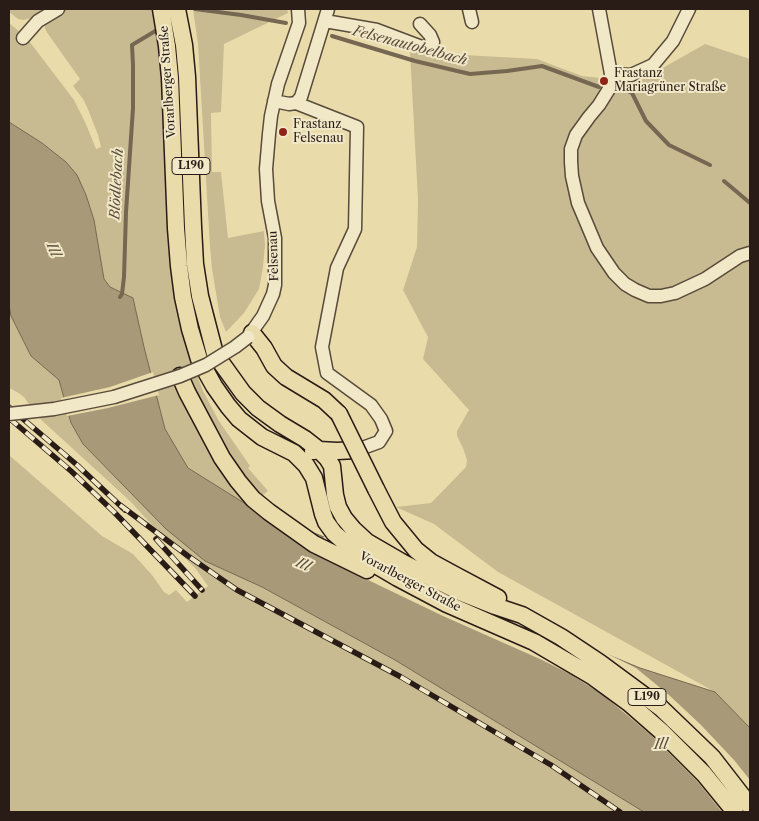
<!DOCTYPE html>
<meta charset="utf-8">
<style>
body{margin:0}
#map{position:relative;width:759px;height:821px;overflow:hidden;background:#eadcaa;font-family:"Libre Caslon Text",serif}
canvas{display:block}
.frame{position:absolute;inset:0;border:10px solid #291b16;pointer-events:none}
</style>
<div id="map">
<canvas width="759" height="821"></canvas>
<div class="frame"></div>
</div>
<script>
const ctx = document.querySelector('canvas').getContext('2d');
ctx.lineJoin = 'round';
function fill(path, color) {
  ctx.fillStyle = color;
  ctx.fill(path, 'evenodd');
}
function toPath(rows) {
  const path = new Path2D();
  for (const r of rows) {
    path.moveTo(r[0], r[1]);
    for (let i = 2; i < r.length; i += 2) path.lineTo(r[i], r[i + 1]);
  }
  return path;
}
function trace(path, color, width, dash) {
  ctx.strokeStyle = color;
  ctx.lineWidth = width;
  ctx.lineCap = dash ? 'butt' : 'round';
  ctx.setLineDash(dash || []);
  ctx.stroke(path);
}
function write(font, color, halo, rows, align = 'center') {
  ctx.font = font + ' "Libre Caslon Text",serif';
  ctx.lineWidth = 4;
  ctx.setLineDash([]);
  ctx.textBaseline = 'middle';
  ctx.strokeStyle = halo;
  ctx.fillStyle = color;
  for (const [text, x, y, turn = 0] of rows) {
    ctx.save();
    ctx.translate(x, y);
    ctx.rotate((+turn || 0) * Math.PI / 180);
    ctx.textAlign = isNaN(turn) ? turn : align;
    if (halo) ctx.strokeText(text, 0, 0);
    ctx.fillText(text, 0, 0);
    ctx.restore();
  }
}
fill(toPath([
 [9,9,50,9,36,17,23,20,18,19,9,12],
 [66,9,152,9,158,48,161,79,163,113,167,229,170,267,175,299,182,332,190,356,203,391,219,421,250,466,248,468,268,491,249,506,188,468,165,429,144,347,133,299,110,287,104,279,94,220,86,195,66,162,42,143,9,122,9,23,26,37,74,100,86,124,96,149,101,147,98,135,87,107,83,99,73,86,80,79,53,41,46,31,44,24],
 [193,9,287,9,288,13,224,44,221,112,211,113,212,172,221,172,228,238,264,231,265,245,263,267,259,289,244,313,226,332,220,317,212,269,210,247,198,44],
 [705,44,750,59,750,728,715,692,498,572,434,524,396,507,431,503,466,467,467,460,463,448,457,436,457,431,469,410,423,359,428,337,403,290,417,247,418,200,410,52,537,59,582,76,638,82],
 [9,305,11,316,31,356,59,380,71,423,83,444,129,490,205,561,262,587,395,660,644,812,9,812,9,455,102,536,133,554,152,575,164,592,169,595,176,590,187,602,208,586,195,568,161,535,130,501,37,416,24,397,17,392,9,388]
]), '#c9bb91');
const water = toPath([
 [9,122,42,143,66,162,77,175,86,195,94,220,104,279,110,287,133,298,144,347,165,429,188,468,249,506,640,668,715,692,750,728,750,812,644,812,395,660,262,587,205,561,166,529,83,444,71,423,59,380,31,356,11,316,9,305,9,122]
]);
fill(water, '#a89a78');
trace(water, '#756751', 1);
fill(toPath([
 [153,372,159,395,108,408,67,416,61,398,110,387],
 [303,528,323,538,326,535,590,645,636,668,669,695,701,725,734,760,750,780,750,812,722,812,697,781,652,736,603,695,570,674,540,659,443,616,339,566,297,541]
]), '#eadcaa');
trace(toPath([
 [195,9,241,15,286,23],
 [332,36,415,61,470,74,507,71,542,66,599,87],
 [622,88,632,93,646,121,669,145,710,165],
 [724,181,750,203],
 [120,297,122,294,124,277,126,212,133,108,133,65,132,45,157,30]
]), '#756751', 4);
const minor = toPath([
 [469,9,472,22],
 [599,9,611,74,609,89,599,105,589,117,576,135,571,149,571,162,572,176,578,203,597,248,614,273,625,284,635,290,649,296,661,296,675,293,705,279,740,256,750,253],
 [325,21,377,30,422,47,429,47,433,42,430,35,420,24],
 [23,38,38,21,58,9],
 [611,74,631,75,653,65,673,41,689,9],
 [274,101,289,104,296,103,301,97,328,9],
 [296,103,357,127,355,229,337,268,322,347,327,373,371,405,381,419,386,431,379,442,357,450],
 [248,337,263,316,273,294,275,285,275,238,268,201,266,169,269,134,271,116,278,84,299,23,298,9]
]);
const major = toPath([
 [161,9,167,46,170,78,176,228,179,266,183,297,190,329,199,359,214,386,228,406,239,419,262,437,294,453,306,465,314,478,323,514,326,522,334,533,359,555,398,578,447,604,534,642,592,676,629,703,661,731,704,774,735,812],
 [177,9,184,45,187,77,193,227,195,264,200,296,215,354,243,393,258,408,280,424,305,439,319,450,327,458,332,466,335,495,338,507,344,518,354,530,367,542,405,564,460,592,495,606,522,615,561,637,600,663,661,708,712,757,750,806],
 [252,333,264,348,274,366,286,377,324,400,339,414],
 [180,376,187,392,222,458,238,481,253,499,269,512,314,544,367,570],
 [313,451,319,450,337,451,357,450],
 [376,489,393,522,416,550,431,562,455,575,498,598]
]);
trace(minor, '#594b3b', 15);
trace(major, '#291b16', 19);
trace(minor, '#f1e8c8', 12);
trace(major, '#eadcaa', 16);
const rail = toPath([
 [9,407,77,465,125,510],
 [9,418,71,471,114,512,195,596],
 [120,505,188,556,237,590,401,677,551,765,620,812],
 [156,539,202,590]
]);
trace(rail, '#291b16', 5.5);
trace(rail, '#f1e8c8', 4, [11]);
const minorBridge = toPath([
 [9,414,54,409,114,397,180,376,206,365,235,347,248,337]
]);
const majorBridge = toPath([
 [339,414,376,489]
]);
trace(minorBridge, '#594b3b', 15, []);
trace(majorBridge, '#291b16', 19, []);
trace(minorBridge, '#f1e8c8', 12);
trace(majorBridge, '#eadcaa', 16);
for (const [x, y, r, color] of [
 [604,81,5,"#8f2418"],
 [283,132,5,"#8f2418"]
]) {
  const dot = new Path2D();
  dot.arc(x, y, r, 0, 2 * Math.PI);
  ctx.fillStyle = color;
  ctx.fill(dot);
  trace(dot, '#f1e8c8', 2);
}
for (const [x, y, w] of [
 [191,166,38],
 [647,697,38]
]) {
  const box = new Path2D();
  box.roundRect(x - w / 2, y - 8.5, w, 17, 4);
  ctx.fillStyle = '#f1e8c8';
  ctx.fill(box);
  trace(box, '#291b16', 1);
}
write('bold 11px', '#291b16', null, [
 ["L190",191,166],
 ["L190",647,697]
]);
write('12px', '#291b16', '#f1e8c8', [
 ["Frastanz",614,74],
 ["Mariagrüner Straße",614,88],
 ["Frastanz",293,125],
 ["Felsenau",293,139]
], 'left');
write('12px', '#291b16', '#f1e8c8', [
 ["Vorarlberger Straße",168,82,-94],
 ["Felsenau",274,256,-92],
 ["Vorarlberger Straße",410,582,28]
]);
write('italic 14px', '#5c4e3d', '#f1e8c8', [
 ["Felsenautobelbach",410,46,15],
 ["Blödlebach",117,184,-87],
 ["Ill",53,250,69],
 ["Ill",303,565,25],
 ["Ill",661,745]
]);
</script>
